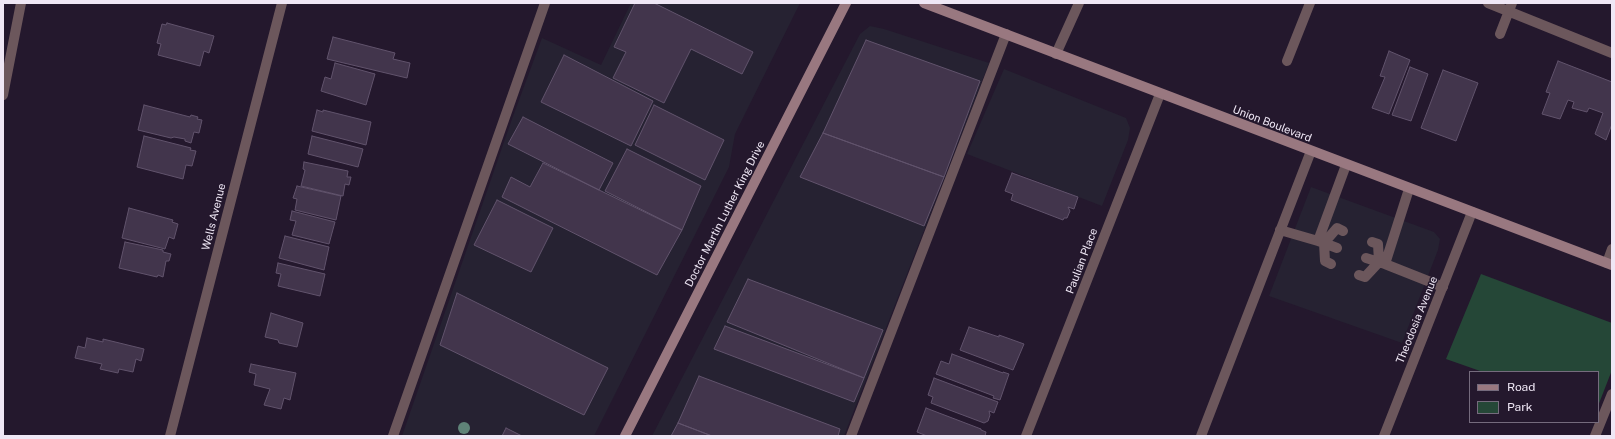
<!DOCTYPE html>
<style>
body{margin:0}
#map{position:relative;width:1615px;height:439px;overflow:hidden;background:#24182d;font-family:"Public Sans",sans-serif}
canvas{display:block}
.frame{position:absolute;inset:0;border:4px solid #efe7f5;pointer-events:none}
.legend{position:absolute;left:1469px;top:371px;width:130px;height:52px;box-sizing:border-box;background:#24182d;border:1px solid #756b7d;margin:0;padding:5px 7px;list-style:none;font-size:12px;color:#efe7f5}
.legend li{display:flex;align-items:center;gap:8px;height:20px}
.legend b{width:20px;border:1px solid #756b7d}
</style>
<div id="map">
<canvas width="1615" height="439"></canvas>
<div class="frame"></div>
<ul class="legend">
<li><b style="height:5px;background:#997880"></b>Road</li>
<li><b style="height:11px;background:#254737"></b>Park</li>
</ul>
</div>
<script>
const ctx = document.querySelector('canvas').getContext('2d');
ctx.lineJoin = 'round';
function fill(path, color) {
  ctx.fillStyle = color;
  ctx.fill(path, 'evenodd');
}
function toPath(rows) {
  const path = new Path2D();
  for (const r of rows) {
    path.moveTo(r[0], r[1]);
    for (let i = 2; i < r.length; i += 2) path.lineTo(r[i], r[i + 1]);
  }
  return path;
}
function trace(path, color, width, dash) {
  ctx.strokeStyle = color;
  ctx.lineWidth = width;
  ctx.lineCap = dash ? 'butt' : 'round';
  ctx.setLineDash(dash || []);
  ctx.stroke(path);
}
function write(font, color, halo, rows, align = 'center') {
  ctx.font = font + ' "Public Sans",sans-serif';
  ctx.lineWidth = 3;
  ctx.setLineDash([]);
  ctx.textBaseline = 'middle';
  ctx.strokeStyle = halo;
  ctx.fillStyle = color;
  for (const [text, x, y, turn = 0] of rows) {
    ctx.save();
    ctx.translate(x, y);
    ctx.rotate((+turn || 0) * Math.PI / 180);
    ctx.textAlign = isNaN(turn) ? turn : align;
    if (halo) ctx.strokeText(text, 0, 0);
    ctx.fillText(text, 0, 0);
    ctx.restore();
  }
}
fill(toPath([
 [631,3,800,3,735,134,729,167,594,436,402,436,512,119,542,38,601,65],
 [870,26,884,29,989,63,844,436,652,436,860,34],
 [1004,69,1126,118,1130,128,1128,140,1102,206,967,154],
 [1311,187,1434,232,1440,239,1438,250,1402,343,1269,296]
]), '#262232');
fill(toPath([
 [1481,274,1612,323,1612,370,1598,406,1598,372,1483,372,1446,359]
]), '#254737');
const building = toPath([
 [635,3,654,3,753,52,742,74,691,49,664,103,613,78,626,52,614,47,635,3],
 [167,23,214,36,209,53,204,51,200,66,158,55,161,44,157,43,162,24,166,25,167,23],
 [333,37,395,53,393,59,410,63,407,78,327,59,333,37],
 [866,40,980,81,944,177,823,133,866,40],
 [1389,51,1410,60,1389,114,1372,108,1385,77,1380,76,1389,51],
 [564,55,653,101,631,146,541,102,564,55],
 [1558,61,1612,82,1612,124,1606,140,1595,134,1603,113,1589,108,1587,112,1572,108,1574,102,1568,100,1560,119,1542,114,1550,93,1546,92,1558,61],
 [335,63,375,74,366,105,321,91,325,77,331,79,335,63],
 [1410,67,1428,74,1411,121,1392,115,1410,67],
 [1443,70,1478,83,1456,141,1421,128,1443,70],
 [144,105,190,117,191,115,198,117,197,119,202,120,199,133,194,132,191,143,185,141,185,139,174,137,171,138,138,130,144,105],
 [654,105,724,140,705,180,635,145,654,105],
 [317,110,323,112,323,110,371,122,366,145,312,131,317,110],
 [523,117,613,163,599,190,508,144,523,117],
 [823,133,944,177,924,226,800,177,823,133],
 [144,136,191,148,190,150,196,151,192,166,186,165,183,179,137,167,144,136],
 [312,136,363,149,358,167,308,154,312,136],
 [627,149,701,186,682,230,605,191,627,149],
 [304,162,348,171,347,177,351,177,349,185,345,184,343,196,301,186,305,170,303,169,304,162],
 [543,163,682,230,657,275,502,197,511,177,530,187,543,163],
 [1012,173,1078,197,1074,209,1068,207,1070,211,1067,218,1064,218,1063,220,1011,200,1013,194,1005,191,1012,173],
 [297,186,341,196,336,220,295,210,297,199,293,198,297,186],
 [497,200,553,228,531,272,474,245,497,200],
 [129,208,173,220,172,222,178,224,174,239,169,237,165,249,122,238,129,208],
 [292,211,335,222,329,244,292,235,296,221,290,220,292,211],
 [285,236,329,247,324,270,279,258,285,236],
 [125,242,163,250,163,252,171,254,169,261,166,261,163,277,158,275,157,277,119,268,125,242],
 [278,263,325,274,320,296,278,286,281,274,276,273,278,263],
 [748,279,883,330,864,378,727,322,748,279],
 [457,293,608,368,584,415,440,345,457,293],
 [271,313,303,323,297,347,279,343,278,340,265,337,271,313],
 [725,326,864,378,854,402,714,349,725,326],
 [969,327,999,337,999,335,1024,344,1013,370,960,350,969,327],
 [87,338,103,342,103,339,144,349,141,361,136,359,133,372,119,369,118,373,100,369,102,364,75,358,78,346,85,348,87,338],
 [952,354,1003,373,1003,372,1009,374,1000,400,993,398,994,396,936,374,941,361,949,364,952,354],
 [251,364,296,373,290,400,284,398,281,409,264,405,270,389,254,385,256,374,249,372,251,364],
 [699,376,840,429,838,436,712,436,678,423,699,376],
 [934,378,998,402,994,413,989,411,990,415,988,421,984,423,931,403,933,397,928,395,934,378],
 [926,408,981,429,981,430,986,432,985,436,927,436,917,432,926,408],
 [678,423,712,436,671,436,678,423],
 [506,428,522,436,502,436,506,428]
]);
fill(building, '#42354c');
trace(building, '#61536c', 1);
trace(toPath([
 [1488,3,1612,53],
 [1500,34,1512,3],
 [1056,54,1079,3],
 [3,95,21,3],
 [1280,230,1318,241],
 [1343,231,1337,228,1324,243,1318,241,1346,165],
 [1366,258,1385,264,1409,189],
 [1331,264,1325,261,1324,243,1337,248],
 [1385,264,1443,287],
 [1359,275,1365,277,1379,262,1378,244,1372,242],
 [393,436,545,3],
 [851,436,1006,34],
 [1201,436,1311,151],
 [1595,436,1612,394]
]), '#6c575c', 10);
trace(toPath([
 [1287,61,1310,3],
 [1607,263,1612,249],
 [170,436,282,3],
 [1026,436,1160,94],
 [1384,436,1472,212]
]), '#6c575c', 10);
trace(toPath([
 [924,3,1612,265],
 [625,436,846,3]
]), '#997880', 10);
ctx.fillStyle = '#5f8378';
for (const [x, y] of [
 [464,428]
]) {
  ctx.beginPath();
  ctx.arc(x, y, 6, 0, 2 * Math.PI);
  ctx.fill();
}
write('11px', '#efe7f5', '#24182d', [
 ["Union Boulevard",1272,124,21],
 ["Doctor Martin Luther King Drive",725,214,-63],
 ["Wells Avenue",214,217,-76],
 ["Paulian Place",1082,261,-69],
 ["Theodosia Avenue",1417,320,-68]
]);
</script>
